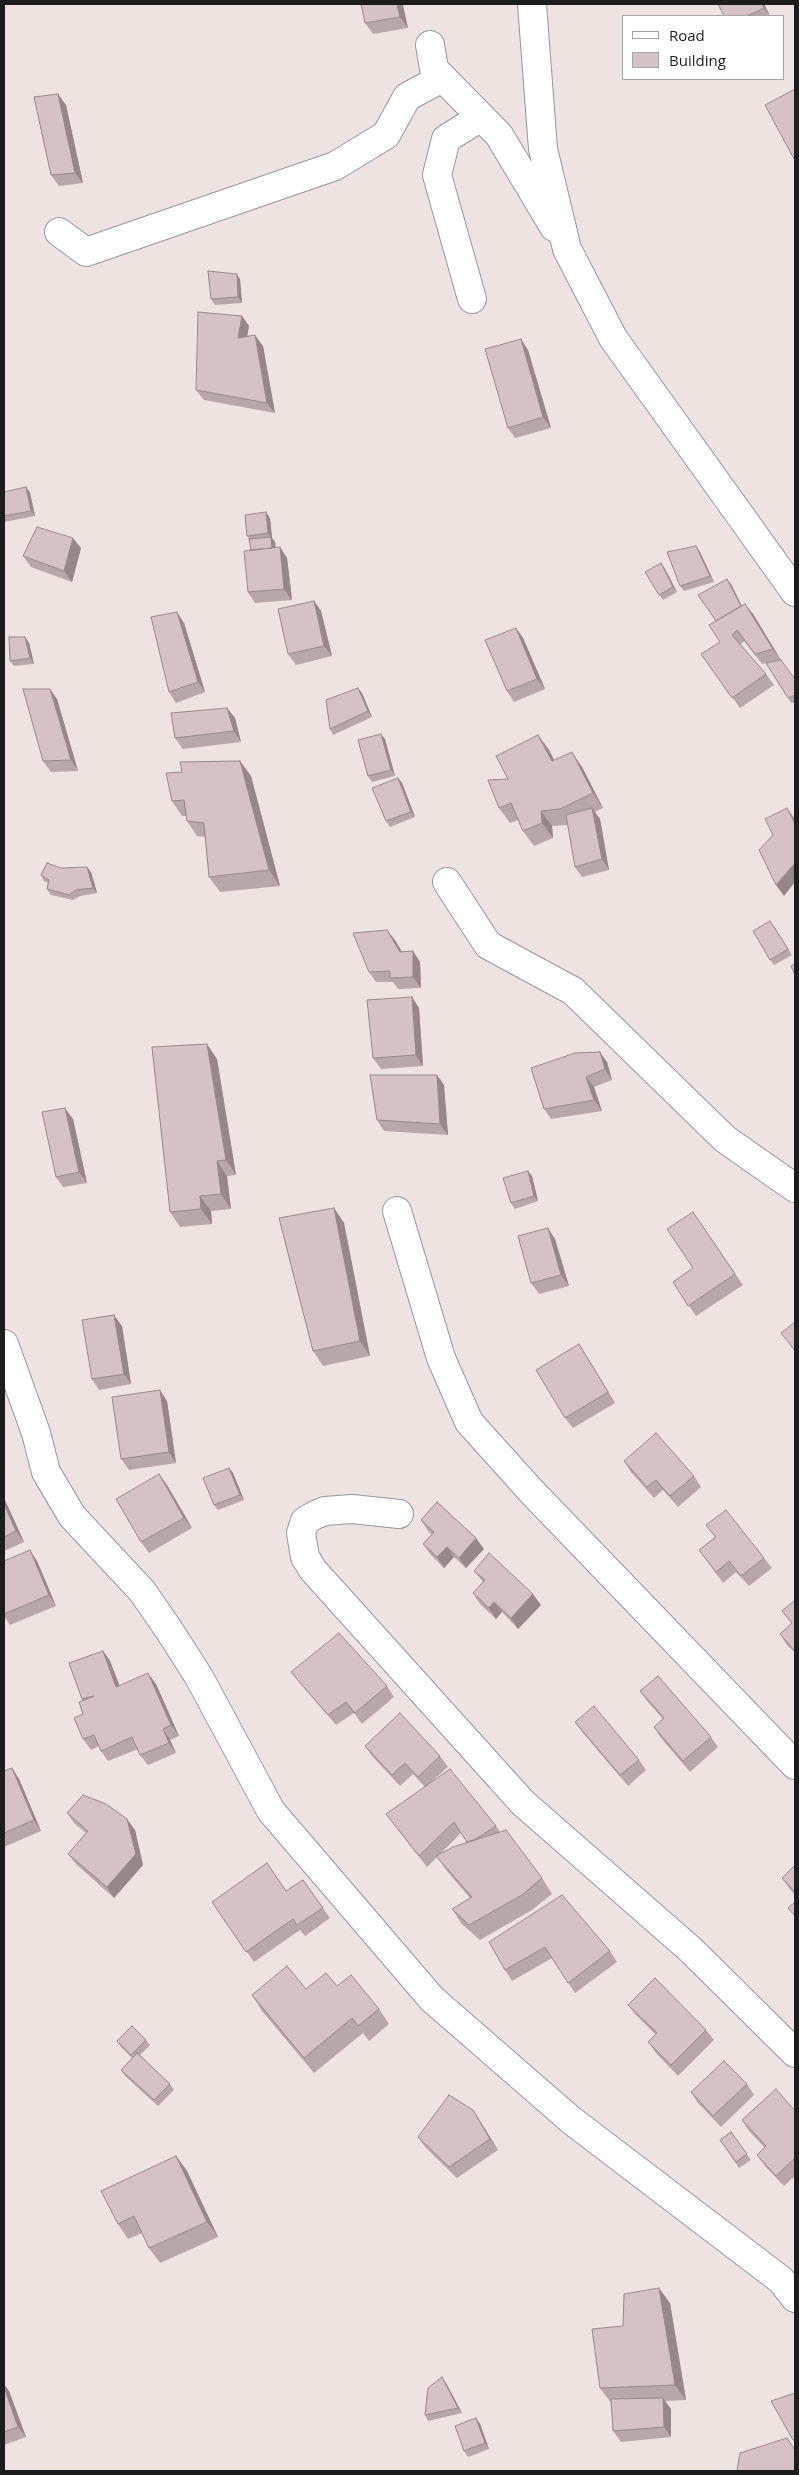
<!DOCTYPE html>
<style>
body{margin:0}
#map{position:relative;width:799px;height:2475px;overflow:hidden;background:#efe3e2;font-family:"Open Sans",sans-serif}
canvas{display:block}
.frame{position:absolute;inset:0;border:5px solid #1d1d1d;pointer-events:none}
.legend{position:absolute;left:622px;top:15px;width:162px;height:65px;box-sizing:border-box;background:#fff;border:1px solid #a5a5a5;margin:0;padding:6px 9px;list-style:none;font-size:15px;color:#1d1d1d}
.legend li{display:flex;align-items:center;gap:10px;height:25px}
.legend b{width:25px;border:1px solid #a5a5a5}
</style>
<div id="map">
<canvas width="799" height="2475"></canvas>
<div class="frame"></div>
<ul class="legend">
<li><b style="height:6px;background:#fff"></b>Road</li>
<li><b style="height:14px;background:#d6c2c4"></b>Building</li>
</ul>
</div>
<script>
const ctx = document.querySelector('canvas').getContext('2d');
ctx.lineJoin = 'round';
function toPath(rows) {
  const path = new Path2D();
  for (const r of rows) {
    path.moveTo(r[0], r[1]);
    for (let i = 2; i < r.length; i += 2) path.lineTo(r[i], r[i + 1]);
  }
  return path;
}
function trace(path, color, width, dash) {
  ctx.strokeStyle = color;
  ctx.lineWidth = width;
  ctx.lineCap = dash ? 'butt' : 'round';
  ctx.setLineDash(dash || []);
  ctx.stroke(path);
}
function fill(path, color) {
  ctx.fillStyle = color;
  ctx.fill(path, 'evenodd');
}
const minor = toPath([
 [532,4,543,149,567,249,613,338,795,592],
 [430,45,434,69,499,135,554,227],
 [59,232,86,252,335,166,386,135,407,97,442,78],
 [472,299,437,175,446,139,481,117],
 [447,882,488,945,573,991,725,1139,795,1188],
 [397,1211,441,1358,469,1422,532,1492,795,1765],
 [4,1344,36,1433,46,1472,72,1516,142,1591,169,1630,199,1677,271,1811,432,1999,571,2120,781,2280,795,2298],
 [399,1514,352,1509,325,1511,315,1515,305,1521,301,1533,305,1557,313,1570,523,1803,691,1950,795,2053]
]);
trace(minor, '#979797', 30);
trace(minor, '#fff', 28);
fill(toPath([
 [361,4,402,4,408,28,373,34,365,23],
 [764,4,770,16,724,16],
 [58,94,66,105,83,183,59,186,51,175],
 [240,279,242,303,215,305,211,299],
 [242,316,249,326,247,336,263,346,275,413,204,400,196,390],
 [528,350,551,428,515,438,508,428],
 [26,487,30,493,35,516,4,522,4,492],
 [270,518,272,538,275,542,276,548,280,547,287,558,292,600,255,603,248,592,251,550,249,539,247,536],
 [81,548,72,582,31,567,23,556],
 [700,552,714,582,684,591,680,586],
 [661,563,665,569,677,592,663,600,659,595],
 [731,584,742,606,753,614,781,660,770,662,795,679,795,702,791,703,766,663,762,664,744,641,740,645,766,674,774,685,740,708,701,654,720,642,716,621],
 [314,601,321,611,332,656,296,665,288,654],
 [184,623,205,692,176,703,169,692],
 [516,628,523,638,545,689,514,702,507,691],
 [25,637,29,643,34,664,14,666,10,661],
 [362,693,372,717,333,735,330,729],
 [57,699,78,771,51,772,43,761],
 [227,708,235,718,241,742,183,749,175,738],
 [538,735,549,750,554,760,582,767,603,808,595,812,600,819,609,870,582,877,575,867,568,825,552,826,553,838,534,846,523,831,518,820,510,823,499,808,508,779],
 [385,739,395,776,372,782,368,776],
 [240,761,251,776,280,886,220,892,209,877,205,837,197,836,187,821,186,816,182,816,172,801,182,772],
 [398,778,402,783,415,817,390,827,386,821],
 [61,868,91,872,97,893,80,896,73,900,51,895,47,889,48,883,44,881,41,875],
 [774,926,792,955,774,965,770,960],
 [395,940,401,952,413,951,420,962,421,988,398,989,393,982,376,982,369,972],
 [412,997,419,1008,423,1066,381,1069,373,1058],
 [217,1059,236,1175,227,1176,231,1209,211,1211,212,1224,180,1227,170,1212],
 [607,1062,612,1080,594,1087,602,1111,551,1119,544,1109,531,1068],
 [437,1075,444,1085,448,1135,384,1131,377,1120],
 [73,1119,87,1183,63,1187,56,1177],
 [532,1176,538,1201,515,1209,511,1203],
 [334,1208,344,1223,370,1356,323,1366,313,1351],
 [693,1212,743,1285,696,1316,673,1282,693,1268],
 [555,1239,569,1286,539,1294,531,1283],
 [122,1326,131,1384,99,1390,92,1379],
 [586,1355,615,1403,573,1428,565,1418],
 [167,1401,176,1463,129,1470,121,1459],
 [624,1461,694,1476,701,1487,678,1507,663,1490,654,1498,631,1472],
 [229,1468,233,1473,244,1500,218,1510,214,1505],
 [167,1485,192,1528,149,1553,141,1542],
 [4,1498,24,1542,4,1551],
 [421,1520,484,1549,466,1568,454,1557,444,1568,431,1555,423,1544,432,1535,428,1531],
 [706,1525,764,1558,772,1568,749,1586,736,1572,723,1583,699,1550,715,1537],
 [4,1561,37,1561,56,1606,10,1625,4,1616],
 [474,1571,541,1605,518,1629,502,1612,496,1619,480,1604,473,1593,483,1582],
 [795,1600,795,1653,787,1645,780,1634,792,1624,782,1611],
 [103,1651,110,1661,119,1685,156,1684,179,1736,170,1740,176,1753,148,1765,140,1755,138,1749,108,1761,101,1751,99,1746,91,1750,83,1739,83,1701,82,1699],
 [291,1672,387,1686,394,1697,362,1724,354,1713,336,1725,299,1682],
 [640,1691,711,1737,718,1747,690,1772,661,1738,654,1727,663,1719,648,1702],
 [575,1722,639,1760,646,1770,628,1786,583,1733],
 [365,1746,440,1756,448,1767,432,1781,496,1826,500,1832,542,1878,552,1894,532,1910,480,1940,462,1924,452,1909,470,1898,447,1871,437,1857,427,1867,386,1814,425,1787,413,1774,400,1786,372,1756],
 [461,1833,467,1842,441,1853],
 [12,1768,19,1779,41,1831,4,1847,4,1771],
 [67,1813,135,1830,143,1865,114,1898,76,1864,68,1854,86,1833,75,1824],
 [795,1865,795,1895,789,1888,782,1878],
 [303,1880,330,1918,305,1936,300,1930,254,1962,212,1902,286,1891],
 [489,1942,610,1951,617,1962,575,1993,552,1958,512,1981,505,1970],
 [337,1986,379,2009,389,2024,369,2041,363,2033,314,2073,262,2011,252,1995],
 [628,2005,706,2030,714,2040,678,2076,656,2053,648,2042,656,2035,636,2015],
 [146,2040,150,2045,140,2055,170,2084,174,2090,158,2106,125,2076,121,2070,132,2058,121,2047,117,2041],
 [747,2084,754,2095,721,2127,698,2103,691,2092],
 [473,2110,498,2150,457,2178,425,2147,418,2137],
 [795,2111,795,2176,784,2186,765,2166,757,2155,765,2148,749,2131,742,2120],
 [731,2132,751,2160,739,2168,720,2140],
 [176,2156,187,2171,218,2237,160,2263,149,2248,142,2233,128,2239,118,2224],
 [670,2303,686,2400,665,2401,671,2409,671,2437,621,2442,613,2431,611,2403,600,2388,623,2326],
 [446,2383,462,2413,428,2421,425,2415],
 [4,2387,9,2391,26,2437,4,2445],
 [476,2418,480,2424,489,2449,468,2457,464,2451]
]), '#b8a7a9');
fill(toPath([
 [397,4,402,4,403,5,408,28,400,17],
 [762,4,764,4,770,16,764,8],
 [58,94,66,105,83,183,75,173],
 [237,274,240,279,242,303,238,297],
 [242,316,249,326,245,348,238,338],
 [255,335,263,346,275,413,267,403],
 [521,339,528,350,551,428,543,417],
 [26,487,30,493,35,516,31,511],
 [266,512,270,518,272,538,275,542,276,553,272,548,271,538,268,533],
 [73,538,81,548,72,582,64,571],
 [696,546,700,552,714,582,710,576],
 [280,547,287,558,292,600,284,589],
 [661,563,665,569,677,592,673,587],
 [727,579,731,584,745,613,742,607],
 [314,601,321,611,332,656,324,646],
 [745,604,753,614,781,660,773,649],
 [177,612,184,623,205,692,198,682],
 [516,628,523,638,545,689,537,679],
 [25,637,29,643,34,664,30,658],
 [358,688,362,693,372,717,368,711],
 [50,689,57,699,78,771,71,760],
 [227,708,235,718,241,742,234,731],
 [381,734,385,739,395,776,391,770],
 [538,735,549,750,562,776,552,761],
 [572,752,582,767,603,808,593,793],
 [240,761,251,776,280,886,269,870],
 [398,778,402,783,415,817,411,812],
 [592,808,600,819,609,870,602,859],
 [787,808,794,818,795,820,795,824],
 [541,811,552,826,553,838,542,823],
 [795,863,795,882,784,896,776,885],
 [87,867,91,872,97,893,93,888],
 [387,930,395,940,408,962,400,952],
 [413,951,420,962,421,988,413,977],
 [412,997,419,1008,423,1066,416,1055],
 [207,1044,217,1059,236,1175,226,1160],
 [600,1052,607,1062,612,1080,605,1069],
 [437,1075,444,1085,448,1135,440,1124],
 [586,1077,594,1087,602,1111,594,1100],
 [65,1108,73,1119,87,1183,79,1172],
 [217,1161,227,1176,231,1209,221,1194],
 [528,1171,532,1176,538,1201,534,1196],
 [200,1196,211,1211,212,1224,201,1209],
 [334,1208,344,1223,370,1356,360,1341],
 [548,1228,555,1239,569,1286,561,1275],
 [114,1315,122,1326,131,1384,124,1374],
 [579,1344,586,1355,615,1403,608,1392],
 [160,1390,167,1401,176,1463,169,1452],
 [229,1468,233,1473,244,1500,240,1495],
 [159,1474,167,1485,192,1528,184,1518],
 [4,1498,24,1542,16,1531,4,1504],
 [476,1538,484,1549,466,1568,459,1558],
 [447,1547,454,1557,444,1568,437,1557],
 [30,1550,37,1561,56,1606,49,1595],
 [533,1594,541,1605,518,1629,511,1618],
 [494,1602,502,1612,496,1619,489,1608],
 [103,1651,110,1661,124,1697,116,1687],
 [148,1673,156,1684,179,1736,171,1725],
 [163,1729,170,1740,176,1753,169,1743],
 [12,1768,19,1779,41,1831,34,1820],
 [127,1819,135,1830,143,1865,114,1898,107,1887],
 [473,2110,480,2121,498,2150,490,2139],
 [176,2156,187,2171,218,2237,207,2222],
 [659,2288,670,2303,686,2400,675,2385],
 [442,2377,446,2383,462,2413,458,2408],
 [4,2384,9,2391,26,2437,18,2427,4,2387],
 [663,2398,671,2409,671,2437,664,2427],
 [476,2418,480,2424,489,2449,485,2443]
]), '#968889');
const building = toPath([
 [361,4,397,4,400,17,365,23,361,4],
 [718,4,762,4,764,8,747,16,724,16,718,4],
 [795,89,795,159,794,159,765,105,795,89],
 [58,94,75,173,51,175,34,97,58,94],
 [208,271,237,274,238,297,211,299,208,271],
 [198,312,242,316,238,338,255,335,267,403,196,390,198,312],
 [521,339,543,417,508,428,485,349,521,339],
 [26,487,31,511,4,516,4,492,26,487],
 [266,512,268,533,247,536,245,515,266,512],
 [37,527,73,538,64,571,23,556,37,527],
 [271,537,272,548,251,550,249,539,271,537],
 [696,546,710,576,680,586,667,552,696,546],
 [280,547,284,589,248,592,244,551,280,547],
 [661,563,673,587,659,595,645,572,661,563],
 [727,579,741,606,716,621,698,595,727,579],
 [314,601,324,646,288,654,278,609,314,601],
 [745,604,773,649,755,654,737,630,732,635,766,674,732,698,701,654,720,642,709,625,745,604],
 [177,612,198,682,169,692,151,617,177,612],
 [516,628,537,679,507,691,485,640,516,628],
 [9,637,25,637,30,658,10,661,9,637],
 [781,660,795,679,795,695,788,698,766,663,781,660],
 [358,688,368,711,330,729,326,700,358,688],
 [23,689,50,689,71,760,43,761,23,689],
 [227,708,234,731,175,738,171,713,227,708],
 [381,734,391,770,368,776,358,740,381,734],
 [538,735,552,761,572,752,593,793,560,809,541,811,542,823,523,831,511,803,499,808,488,780,508,779,496,756,538,735],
 [240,761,269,870,209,877,204,823,187,821,184,800,172,801,166,773,182,772,180,762,240,761],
 [398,778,411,812,386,821,372,788,398,778],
 [592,808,602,859,575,867,566,815,592,808],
 [787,808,795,824,795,863,776,885,759,850,773,835,765,819,787,808],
 [47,863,61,868,87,867,93,888,76,890,69,895,47,889,49,880,41,875,47,863],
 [770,921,788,949,770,960,753,931,770,921],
 [387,930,400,952,413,951,413,977,390,978,390,971,369,972,353,933,387,930],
 [795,964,795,975,791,966,795,964],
 [412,997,416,1055,373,1058,367,1000,412,997],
 [207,1044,226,1160,217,1161,221,1194,200,1196,201,1209,170,1212,152,1047,207,1044],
 [600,1052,605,1069,586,1077,594,1100,544,1109,531,1068,575,1053,600,1052],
 [370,1075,437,1075,440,1124,377,1120,370,1075],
 [65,1108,79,1172,56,1177,42,1112,65,1108],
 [528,1171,534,1196,511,1203,503,1178,528,1171],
 [334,1208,360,1341,313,1351,279,1218,334,1208],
 [693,1212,735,1274,688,1306,673,1282,693,1268,667,1229,693,1212],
 [548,1228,561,1275,531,1283,518,1236,548,1228],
 [114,1315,124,1374,92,1379,82,1320,114,1315],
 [795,1322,795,1351,781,1333,795,1322],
 [579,1344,608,1392,565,1418,536,1370,579,1344],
 [160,1390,169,1452,121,1459,112,1397,160,1390],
 [656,1433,694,1476,670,1496,656,1480,647,1487,624,1461,656,1433],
 [229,1468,240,1495,214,1505,203,1478,229,1468],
 [159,1474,184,1518,141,1542,116,1499,159,1474],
 [437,1502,476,1538,459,1558,447,1547,437,1557,423,1544,434,1532,421,1520,437,1502],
 [4,1504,16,1531,4,1537,4,1504],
 [726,1510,764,1558,741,1576,729,1561,716,1572,699,1550,716,1537,706,1525,726,1510],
 [30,1550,49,1595,4,1614,4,1561,30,1550],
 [489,1553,533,1594,511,1618,494,1602,489,1608,473,1593,485,1580,474,1571,489,1553],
 [795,1600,795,1649,794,1650,780,1634,792,1623,782,1611,795,1600],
 [339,1633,387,1686,355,1713,346,1702,328,1715,291,1672,339,1633],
 [103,1651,116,1687,148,1673,171,1725,163,1729,169,1743,140,1755,132,1737,101,1751,94,1735,83,1739,74,1718,83,1714,79,1702,94,1696,82,1699,69,1663,103,1651],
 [658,1676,711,1737,683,1761,654,1727,664,1718,640,1691,658,1676],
 [594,1706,639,1760,620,1775,575,1722,594,1706],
 [400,1713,440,1756,418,1777,405,1763,392,1775,365,1746,400,1713],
 [12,1768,34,1820,4,1833,4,1771,12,1768],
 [450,1769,496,1826,476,1839,467,1842,454,1822,419,1856,386,1814,450,1769],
 [83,1795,106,1804,127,1819,136,1854,107,1887,68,1854,88,1831,67,1813,83,1795],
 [506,1830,542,1878,522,1895,469,1925,452,1909,472,1897,436,1856,453,1847,506,1830],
 [267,1863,286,1891,303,1880,323,1908,297,1925,293,1919,246,1952,212,1902,267,1863],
 [795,1865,795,1892,782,1878,795,1865],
 [562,1895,610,1951,568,1983,545,1947,505,1970,489,1942,562,1895],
 [795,1902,795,1916,788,1908,795,1902],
 [287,1966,306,1989,326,1973,337,1986,351,1975,379,2009,358,2026,352,2018,304,2058,252,1995,287,1966],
 [655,1978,706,2030,671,2065,648,2042,657,2033,628,2005,655,1978],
 [132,2026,146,2040,131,2055,117,2041,132,2026],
 [137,2053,170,2084,154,2100,121,2070,137,2053],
 [724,2061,747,2084,713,2116,691,2092,724,2061],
 [776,2089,795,2111,795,2158,776,2176,757,2155,766,2146,742,2120,776,2089],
 [449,2095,473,2110,490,2139,449,2167,418,2137,449,2095],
 [731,2132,747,2154,736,2162,720,2140,731,2132],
 [176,2156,207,2222,149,2248,134,2216,118,2224,101,2191,176,2156],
 [659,2288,675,2385,600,2388,592,2329,623,2326,624,2294,659,2288],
 [442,2377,458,2408,425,2415,428,2388,442,2377],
 [4,2387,18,2427,4,2432,4,2387],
 [795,2393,795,2440,793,2440,771,2401,795,2393],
 [663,2398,664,2427,613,2431,611,2399,663,2398],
 [476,2418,485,2443,464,2451,455,2426,476,2418],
 [787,2438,795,2450,795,2471,738,2471,737,2470,740,2453,787,2438]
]);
fill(building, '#d6c2c4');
trace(building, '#968889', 1);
</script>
